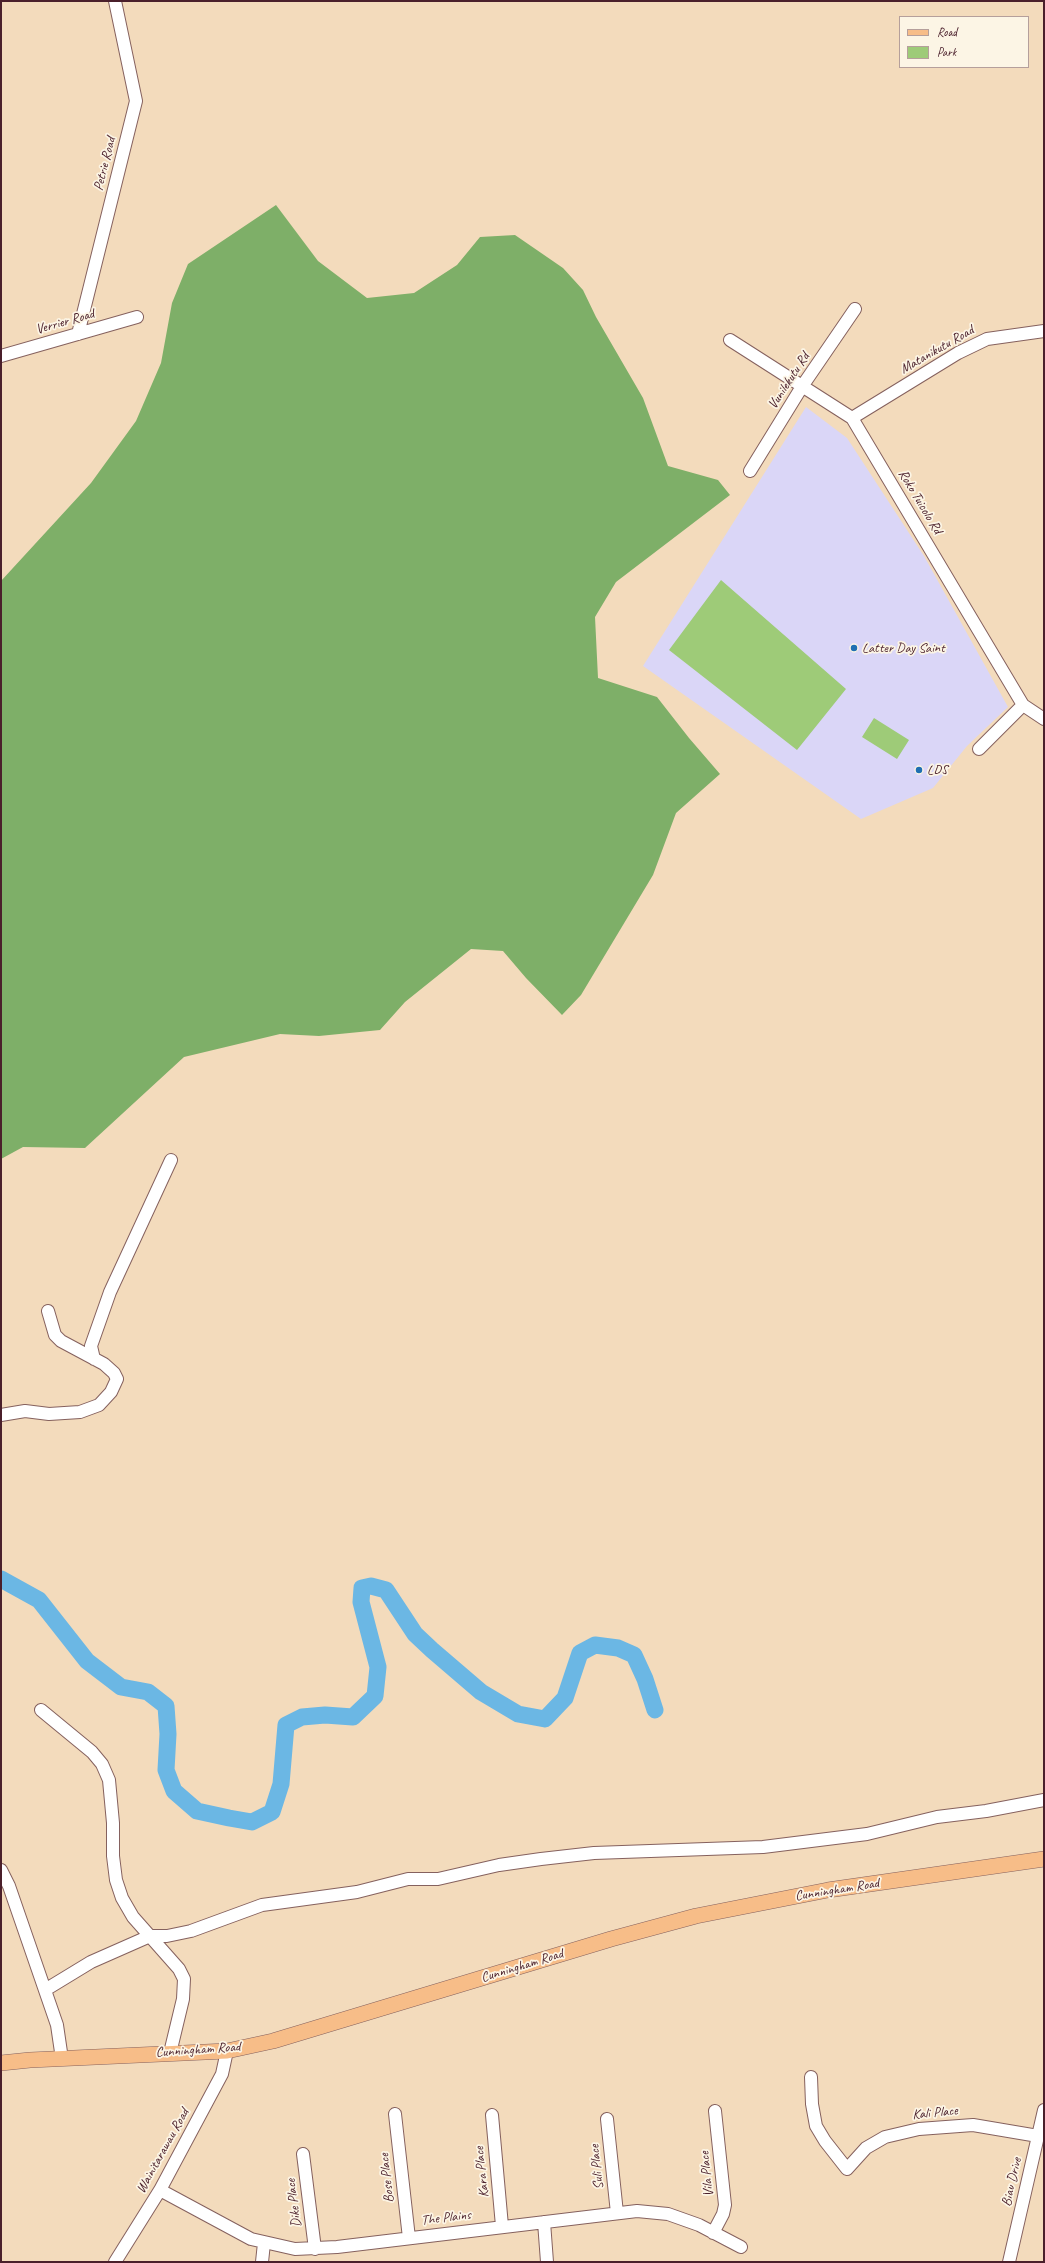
<!DOCTYPE html>
<style>
body{margin:0}
#map{position:relative;width:1045px;height:2263px;overflow:hidden;background:#f3dbbc;font-family:Caveat,sans-serif}
canvas{display:block}
.frame{position:absolute;inset:0;border:2px solid #4a1f2b;pointer-events:none}
.legend{position:absolute;left:899px;top:16px;width:130px;height:52px;box-sizing:border-box;background:#fcf5e5;border:1px solid #b59f9b;margin:0;padding:5px 7px;list-style:none;font-size:12px;color:#4a1f2b}
.legend li{display:flex;align-items:center;gap:8px;height:20px}
.legend b{width:20px;border:1px solid #b59f9b}
</style>
<div id="map">
<canvas width="1045" height="2263"></canvas>
<div class="frame"></div>
<ul class="legend">
<li><b style="height:5px;background:#f7bd88"></b>Road</li>
<li><b style="height:11px;background:#9ecb78"></b>Park</li>
</ul>
</div>
<script>
const ctx = document.querySelector('canvas').getContext('2d');
ctx.lineJoin = 'round';
function fill(path, color) {
  ctx.fillStyle = color;
  ctx.fill(path, 'evenodd');
}
function toPath(rows) {
  const path = new Path2D();
  for (const r of rows) {
    path.moveTo(r[0], r[1]);
    for (let i = 2; i < r.length; i += 2) path.lineTo(r[i], r[i + 1]);
  }
  return path;
}
function trace(path, color, width, dash) {
  ctx.strokeStyle = color;
  ctx.lineWidth = width;
  ctx.lineCap = dash ? 'butt' : 'round';
  ctx.setLineDash(dash || []);
  ctx.stroke(path);
}
function write(font, color, halo, rows, align = 'center') {
  ctx.font = font + ' Caveat,sans-serif';
  ctx.lineWidth = 3.5;
  ctx.setLineDash([]);
  ctx.textBaseline = 'middle';
  ctx.strokeStyle = halo;
  ctx.fillStyle = color;
  for (const [text, x, y, turn = 0] of rows) {
    ctx.save();
    ctx.translate(x, y);
    ctx.rotate((+turn || 0) * Math.PI / 180);
    ctx.textAlign = isNaN(turn) ? turn : align;
    if (halo) ctx.strokeText(text, 0, 0);
    ctx.fillText(text, 0, 0);
    ctx.restore();
  }
}
fill(toPath([
 [806,407,847,438,924,556,1008,707,967,746,933,788,861,819,643,666]
]), '#dad6f7');
fill(toPath([
 [721,580,846,689,797,750,669,650],
 [874,718,909,740,897,759,862,737]
]), '#9ecb78');
fill(toPath([
 [276,205,318,261,367,298,414,293,457,265,480,237,515,235,563,268,583,290,596,317,643,398,668,466,718,480,730,495,616,582,595,617,598,678,657,697,689,738,720,774,676,813,653,875,581,995,562,1015,526,978,503,951,471,949,405,1002,380,1030,319,1036,280,1034,184,1057,85,1148,23,1147,1,1159,1,581,91,483,136,421,161,363,172,303,188,264]
]), '#7eaf68');
trace(toPath([
 [1,1579,39,1600,87,1661,121,1687,148,1692,166,1706,168,1734,166,1770,174,1791,197,1811,229,1818,252,1822,272,1812,281,1784,286,1725,302,1717,325,1715,353,1717,375,1696,378,1667,361,1602,362,1588,371,1586,386,1590,415,1634,432,1650,481,1692,518,1714,545,1719,565,1698,580,1653,595,1645,618,1648,634,1655,645,1679,655,1710]
]), '#6bb7e4', 17);
const minor = toPath([
 [78,334,136,101,115,1],
 [730,340,852,418,1023,705,1044,719],
 [1,356,137,317],
 [852,418,958,353,987,339,1044,331],
 [750,471,803,385,855,309],
 [979,749,1023,705],
 [94,1359,91,1346,110,1292,171,1160],
 [1,1415,25,1411,49,1414,80,1412,99,1405,111,1392,117,1379,114,1373,104,1364,61,1341,55,1335,48,1311],
 [41,1710,92,1752,102,1764,109,1780,113,1823,113,1856,116,1880,122,1898,133,1917,179,1969,184,1979,183,1999,170,2053],
 [1,1870,9,1886,57,2025,62,2059],
 [45,1990,91,1962,150,1936,167,1936,191,1931,262,1905,357,1892,408,1879,438,1879,499,1865,541,1859,594,1853,763,1847,867,1834,937,1817,986,1811,1044,1800],
 [811,2077,812,2104,816,2126,825,2141,847,2169,866,2148,885,2137,919,2129,973,2125,1038,2136],
 [395,2114,409,2238],
 [492,2115,502,2226],
 [607,2119,617,2213],
 [303,2154,315,2249],
 [160,2190,251,2239,295,2249,337,2247,637,2211,668,2214,699,2225,741,2247],
 [544,2222,547,2262],
 [713,2233,723,2214,725,2205,715,2111],
 [115,2262,160,2190,222,2074,227,2051],
 [262,2262,264,2243],
 [1009,2262,1044,2110]
]);
const major = toPath([
 [1,2063,30,2060,227,2051,273,2041,611,1939,696,1916,828,1890,1044,1859]
]);
trace(minor, '#85615e', 14);
trace(major, '#85615e', 16);
trace(minor, '#fff', 12);
trace(major, '#f7bd88', 15);
for (const [x, y, r, color] of [
 [854,648,4,"#1f6fb2"],
 [919,770,4,"#1f6fb2"]
]) {
  const dot = new Path2D();
  dot.arc(x, y, r, 0, 2 * Math.PI);
  ctx.fillStyle = color;
  ctx.fill(dot);
  trace(dot, '#fcf5e5', 1.5);
}
write('14px', '#4a1f2b', '#fcf5e5', [
 ["Petrie Road",105,164,-76],
 ["Verrier Road",65,322,-16],
 ["Matanikutu Road",937,350,-30],
 ["Vunilekutu Rd",789,381,-57],
 ["Roko Tuicolo Rd",920,502,59],
 ["Cunningham Road",837,1890,-9],
 ["Cunningham Road",522,1966,-17],
 ["Cunningham Road",198,2050,-4],
 ["Kali Place",935,2113,-6],
 ["Wainitarawau Road",163,2151,-61],
 ["Suli Place",597,2167,-96],
 ["Kara Place",482,2172,-96],
 ["Vila Place",707,2174,-96],
 ["Bose Place",387,2178,-96],
 ["Biau Drive",1012,2182,-77],
 ["Dike Place",294,2203,-97],
 ["The Plains",446,2218,-7]
]);
write('14px', '#4a1f2b', '#fcf5e5', [
 ["Latter Day Saint",862,648],
 ["LDS",927,770]
], 'left');
</script>
